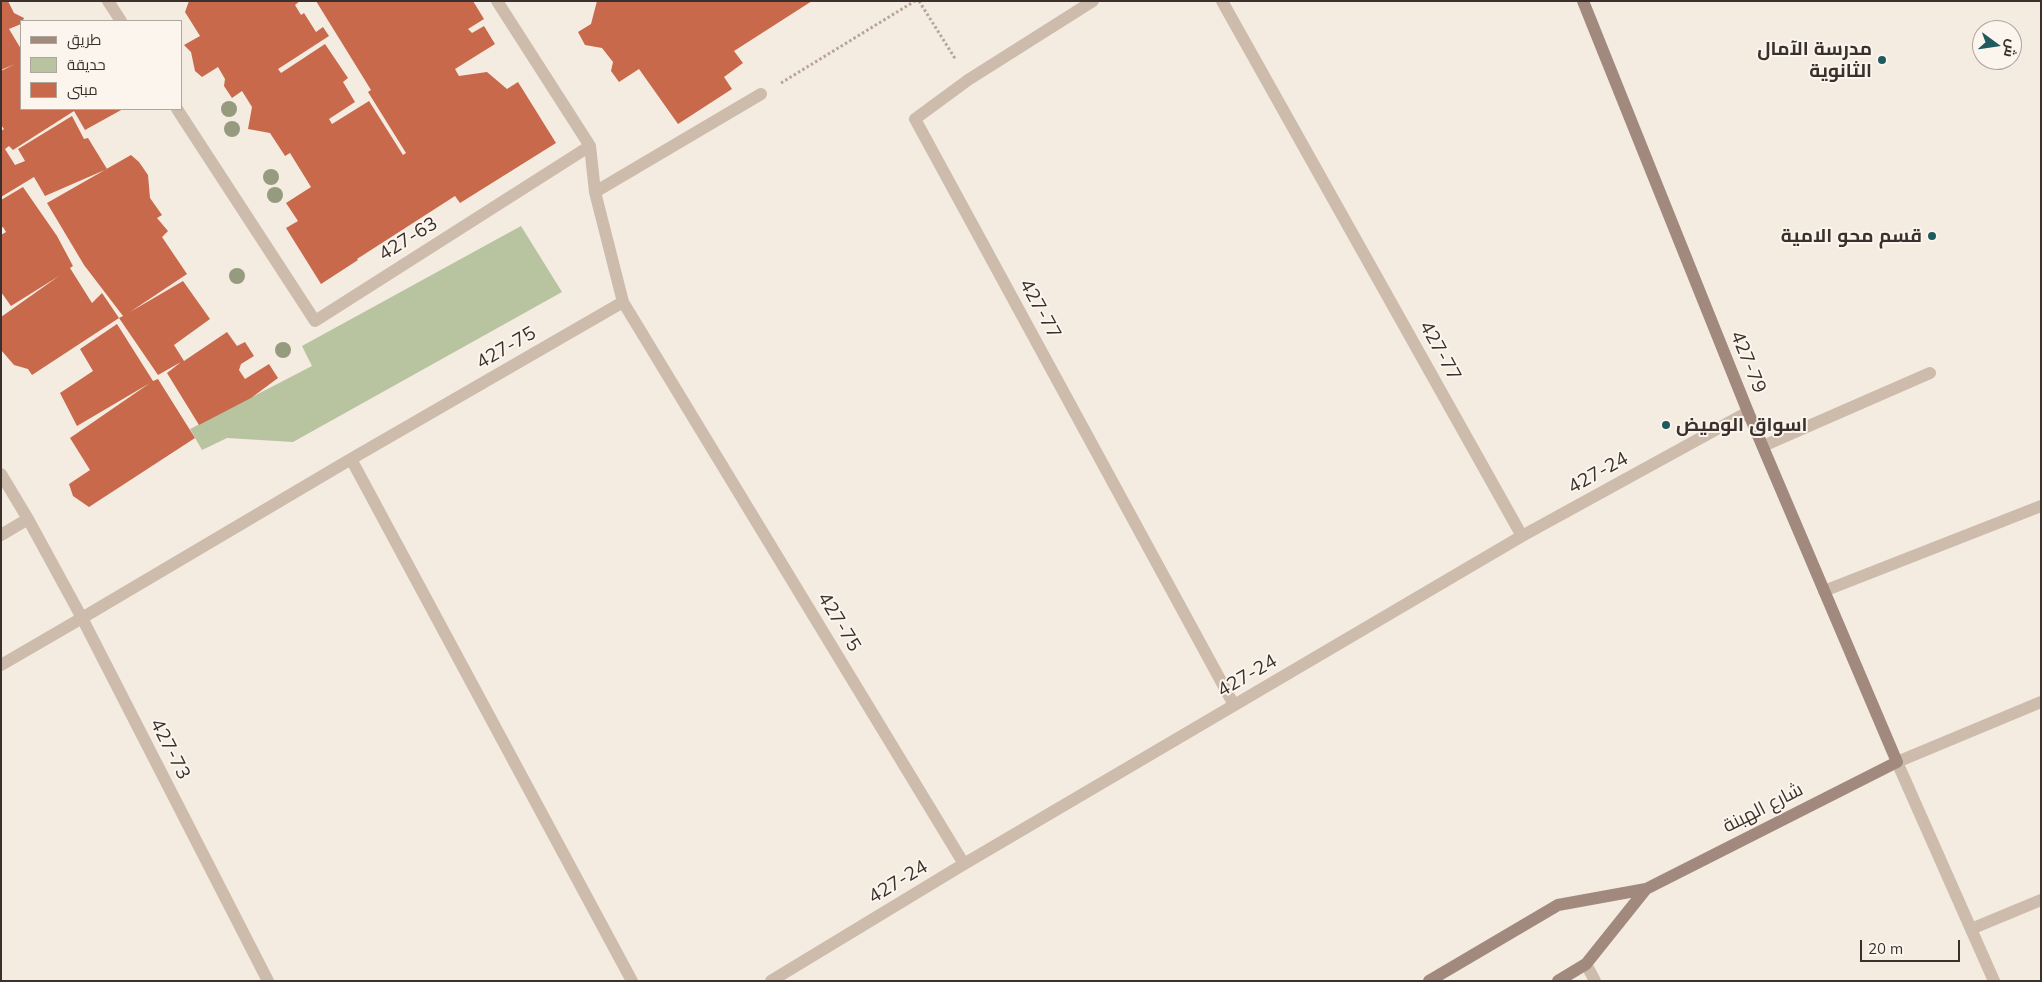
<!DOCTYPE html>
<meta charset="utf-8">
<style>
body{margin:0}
#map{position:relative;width:2042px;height:982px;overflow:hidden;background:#f4ebe1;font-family:Mulish,Cairo,sans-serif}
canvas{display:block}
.frame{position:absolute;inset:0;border:2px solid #3b302b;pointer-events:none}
.legend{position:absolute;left:20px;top:20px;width:162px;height:90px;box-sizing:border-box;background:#fbf5ee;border:1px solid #aea6a0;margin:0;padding:6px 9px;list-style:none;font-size:15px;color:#3b302b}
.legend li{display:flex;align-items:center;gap:10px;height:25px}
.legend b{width:25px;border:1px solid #aea6a0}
.north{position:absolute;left:1972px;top:20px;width:50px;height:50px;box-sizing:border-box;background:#fbf5ee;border:1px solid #aea6a0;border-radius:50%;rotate:104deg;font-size:14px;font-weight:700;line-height:20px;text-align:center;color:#3b302b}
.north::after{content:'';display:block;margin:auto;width:18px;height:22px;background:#1f5a5e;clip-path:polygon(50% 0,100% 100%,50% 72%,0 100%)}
.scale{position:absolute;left:1860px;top:940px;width:100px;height:22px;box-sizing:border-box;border:2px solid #3b302b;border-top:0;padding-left:6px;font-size:15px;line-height:18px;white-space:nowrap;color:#3b302b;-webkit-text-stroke:4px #fbf5ee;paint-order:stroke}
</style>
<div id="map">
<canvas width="2042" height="982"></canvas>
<div class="frame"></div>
<ul class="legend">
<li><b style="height:6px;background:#a18a7d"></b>طريق</li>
<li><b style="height:14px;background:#b8c4a0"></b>حديقة</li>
<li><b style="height:14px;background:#c8694b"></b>مبنى</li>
</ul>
<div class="north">ش</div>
<div class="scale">20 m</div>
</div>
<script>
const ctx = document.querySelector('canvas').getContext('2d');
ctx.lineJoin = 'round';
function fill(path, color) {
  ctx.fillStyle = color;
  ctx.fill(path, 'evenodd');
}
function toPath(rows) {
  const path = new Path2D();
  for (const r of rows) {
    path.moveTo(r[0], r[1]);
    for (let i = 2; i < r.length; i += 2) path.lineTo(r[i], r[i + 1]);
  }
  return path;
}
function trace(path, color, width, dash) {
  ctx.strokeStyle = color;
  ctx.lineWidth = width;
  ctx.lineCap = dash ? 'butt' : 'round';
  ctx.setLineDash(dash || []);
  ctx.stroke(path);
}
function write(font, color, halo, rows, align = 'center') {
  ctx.font = font + ' Mulish,Cairo,sans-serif';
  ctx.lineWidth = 4;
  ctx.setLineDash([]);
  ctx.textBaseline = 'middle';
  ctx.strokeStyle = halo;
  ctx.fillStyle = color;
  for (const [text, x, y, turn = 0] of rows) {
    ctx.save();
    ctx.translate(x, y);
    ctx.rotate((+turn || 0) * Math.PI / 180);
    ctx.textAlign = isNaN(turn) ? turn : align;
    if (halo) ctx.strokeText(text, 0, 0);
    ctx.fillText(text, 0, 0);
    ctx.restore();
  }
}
fill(toPath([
 [521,226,562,292,293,442,227,438,202,450,190,429,312,366,302,346]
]), '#b8c4a0');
fill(toPath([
 [1,1,8,1,14,13,24,18,21,24,9,29,21,49,21,109,123,109,85,130,74,111,13,150,9,146,5,149,15,165,25,161,18,149,72,116,84,139,88,138,107,169,45,196,34,177,1,197,1,131,4,129,1,125,1,71,15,64,1,70],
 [189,1,300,1,295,5,301,15,304,13,316,32,323,27,329,36,278,69,281,73,325,44,348,78,343,82,355,102,329,119,332,124,369,101,403,155,406,153,368,92,371,90,316,1,473,1,484,19,468,29,472,33,484,26,495,44,455,69,459,76,487,72,507,89,518,82,556,143,460,203,455,196,357,259,358,260,321,284,286,228,298,221,286,203,311,187,290,153,285,156,270,133,248,129,252,107,242,91,232,98,224,86,225,79,218,67,202,77,195,71,191,52,184,45,200,36,185,12],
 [597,1,812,1,734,51,743,63,724,77,732,89,678,124,639,69,619,82,611,71,613,62,602,48,585,45,578,32,591,24],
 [131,155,139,162,148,175,150,198,162,215,157,218,168,231,162,237,187,274,130,312,183,281,210,319,174,345,184,361,227,332,237,346,245,342,254,356,241,364,239,370,245,379,269,364,278,378,251,398,199,425,167,373,181,362,158,375,119,318,123,316,84,265,47,203],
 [23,187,57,236,73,266,70,268,92,303,102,293,119,318,32,375,28,369,14,365,1,350,1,317,59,276,11,306,1,292,1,235,6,232,3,227,1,228,1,200],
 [117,324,153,381,158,379,195,438,89,507,73,496,69,484,90,470,70,438,150,383,77,426,60,393,93,371,80,349]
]), '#c8694b');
trace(toPath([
 [919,1,956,60],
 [781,83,915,1]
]), '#b9a596', 3, [2.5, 2.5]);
trace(toPath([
 [108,1,121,21],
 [1093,1,968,80,915,119,1234,705],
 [1222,1,1522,536],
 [177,109,315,321,590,146,497,1],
 [590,146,595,192,623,302],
 [595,192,761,94],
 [1763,446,1930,373],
 [1,474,28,519,1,535],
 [28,519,82,618,351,459],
 [1824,591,2041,506],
 [1,665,82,618,268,981],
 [1971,929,2041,900],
 [1586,964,1595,981],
 [632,981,351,459,623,302,964,864],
 [771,981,964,864,1522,536,1748,412],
 [1994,981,1897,762,2041,702]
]), '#cdbbac', 12);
trace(toPath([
 [1429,981,1558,905,1646,889,1897,762,1748,412,1583,1],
 [1558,981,1586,964,1646,889]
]), '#a18a7d', 12);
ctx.fillStyle = '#969b7f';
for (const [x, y] of [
 [229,109],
 [232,129],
 [271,177],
 [275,195],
 [237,276],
 [283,350]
]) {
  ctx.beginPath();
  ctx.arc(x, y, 8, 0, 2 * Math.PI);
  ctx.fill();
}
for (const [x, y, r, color] of [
 [1882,60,5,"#1f5a5e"],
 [1932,236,5,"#1f5a5e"],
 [1666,425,5,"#1f5a5e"]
]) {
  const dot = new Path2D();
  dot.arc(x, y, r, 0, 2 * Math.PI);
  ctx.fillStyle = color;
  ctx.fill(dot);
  trace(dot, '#fbf5ee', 2);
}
write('bold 19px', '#3b302b', '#fbf5ee', [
 ["مدرسة الآمال",1872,49],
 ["الثانوية",1872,71],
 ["قسم محو الامية",1922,236],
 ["اسواق الوميض",1676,425,"left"]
], 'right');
write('19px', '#3b302b', '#fbf5ee', [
 ["427-63",408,239,-32],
 ["427-77",1040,309,61],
 ["427-75",506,348,-30],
 ["427-77",1440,351,61],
 ["427-79",1748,362,68],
 ["427-24",1598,473,-29],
 ["427-75",839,622,59],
 ["427-24",1247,676,-30],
 ["427-73",170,749,63],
 ["شارع الهبنة",1763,808,-27],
 ["427-24",898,882,-31]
]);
</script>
